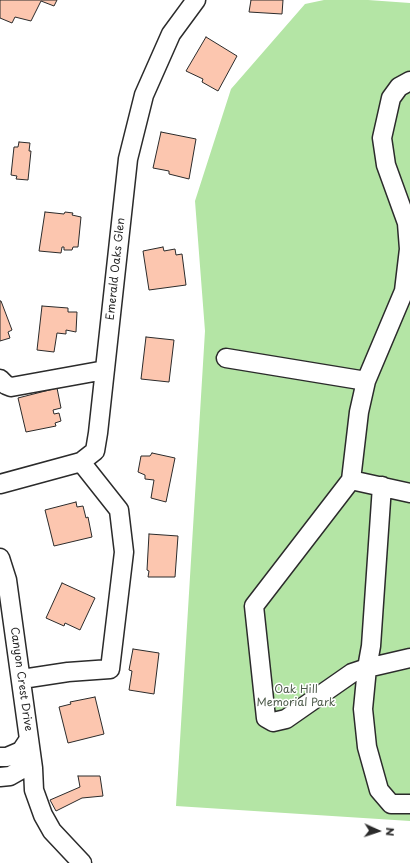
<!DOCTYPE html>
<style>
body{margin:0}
#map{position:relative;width:410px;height:863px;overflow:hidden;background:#fff;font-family:"Playpen Sans",sans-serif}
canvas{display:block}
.north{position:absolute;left:358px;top:811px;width:40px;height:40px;-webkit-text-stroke:3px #fff;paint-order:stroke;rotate:93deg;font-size:11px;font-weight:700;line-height:16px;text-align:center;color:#2b2b2b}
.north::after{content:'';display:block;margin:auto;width:14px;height:18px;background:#2b2b2b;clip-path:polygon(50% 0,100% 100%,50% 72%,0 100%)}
</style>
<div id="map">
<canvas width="410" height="863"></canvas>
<div class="north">N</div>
</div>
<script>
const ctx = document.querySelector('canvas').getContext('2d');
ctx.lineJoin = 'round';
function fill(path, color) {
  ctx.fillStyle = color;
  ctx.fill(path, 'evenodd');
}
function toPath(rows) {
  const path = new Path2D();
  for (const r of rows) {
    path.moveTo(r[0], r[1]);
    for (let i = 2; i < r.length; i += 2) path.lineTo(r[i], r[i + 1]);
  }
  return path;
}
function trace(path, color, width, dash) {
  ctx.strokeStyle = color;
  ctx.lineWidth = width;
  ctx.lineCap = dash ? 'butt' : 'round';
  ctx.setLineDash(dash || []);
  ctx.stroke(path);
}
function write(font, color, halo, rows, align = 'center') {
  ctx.font = font + ' "Playpen Sans",sans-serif';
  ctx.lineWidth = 3;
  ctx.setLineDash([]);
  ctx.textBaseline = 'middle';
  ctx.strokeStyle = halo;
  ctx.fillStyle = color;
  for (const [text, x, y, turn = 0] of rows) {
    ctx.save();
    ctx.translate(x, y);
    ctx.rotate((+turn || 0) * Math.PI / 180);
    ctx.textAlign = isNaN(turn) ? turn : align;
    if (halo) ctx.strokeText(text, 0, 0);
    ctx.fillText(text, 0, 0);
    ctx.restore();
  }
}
fill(toPath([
 [324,0,368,0,410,3,410,821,176,806,205,331,195,201,231,89,305,4]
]), '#b4e5a5');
const building = toPath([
 [0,0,57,0,54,6,41,1,31,21,15,17,12,23,0,18,0,0],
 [251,0,283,0,282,14,249,12,251,0],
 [206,37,237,56,218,91,202,82,203,79,186,71,206,37],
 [161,132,196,139,189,179,169,174,169,171,153,168,161,132],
 [19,142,30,143,29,151,31,151,28,180,16,179,17,176,11,175,14,147,18,147,19,142],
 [45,212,64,214,65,212,73,213,72,215,81,217,78,247,73,247,72,250,64,250,64,247,62,247,61,253,39,251,45,212],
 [163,247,164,251,175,249,176,255,182,254,186,285,149,290,143,251,163,247],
 [0,301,1,301,12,330,8,332,10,338,0,341,0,301],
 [42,306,68,308,68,312,77,312,76,332,66,330,66,334,57,333,54,352,37,350,42,306],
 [146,337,174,340,169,382,141,379,146,337],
 [57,388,61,408,53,410,54,414,59,413,61,421,55,423,56,426,26,432,18,398,57,388],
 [152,453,175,458,166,502,151,498,154,480,145,479,145,475,138,472,141,456,150,456,152,453],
 [76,502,77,507,83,506,86,518,88,517,92,537,54,546,45,510,76,502],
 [149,534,178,536,175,577,148,577,149,571,147,570,149,534],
 [62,583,95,598,80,630,65,623,64,626,46,618,62,583],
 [133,649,159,653,154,694,129,690,132,671,129,670,133,649],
 [95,697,104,734,68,743,59,707,71,704,70,702,95,697],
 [78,776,100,776,103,796,82,798,56,811,50,800,80,787,78,776]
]);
fill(building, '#fcc6af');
trace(building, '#2b2b2b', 1);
const minor = toPath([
 [410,81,399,87,391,98,382,138,386,165,407,223,409,249,404,291,366,381,359,412,351,480,254,606,266,718,273,722,286,719,352,673,367,668,363,709,367,747,379,790,391,804,410,804],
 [226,358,366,381],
 [0,379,6,385,11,387,105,370],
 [351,480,410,493],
 [0,484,81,462,95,451,98,433,128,159,144,95,171,34,196,0],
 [382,486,371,646,367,668,410,658],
 [0,558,7,580,33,768,24,768,10,776,0,777],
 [22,679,68,672,110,669,124,552,119,510,81,462],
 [0,757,7,757,21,751,29,739],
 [33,768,34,790,43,815,52,831,82,863]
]);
trace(minor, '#2b2b2b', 21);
trace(minor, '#fff', 18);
write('11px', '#2b2b2b', '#fff', [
 ["Emerald Oaks Glen",116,269,-84],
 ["Canyon Crest Drive",21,679,82]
]);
write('11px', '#4d5a4a', '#fff', [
 ["Oak Hill",296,690],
 ["Memorial Park",296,703]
]);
</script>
